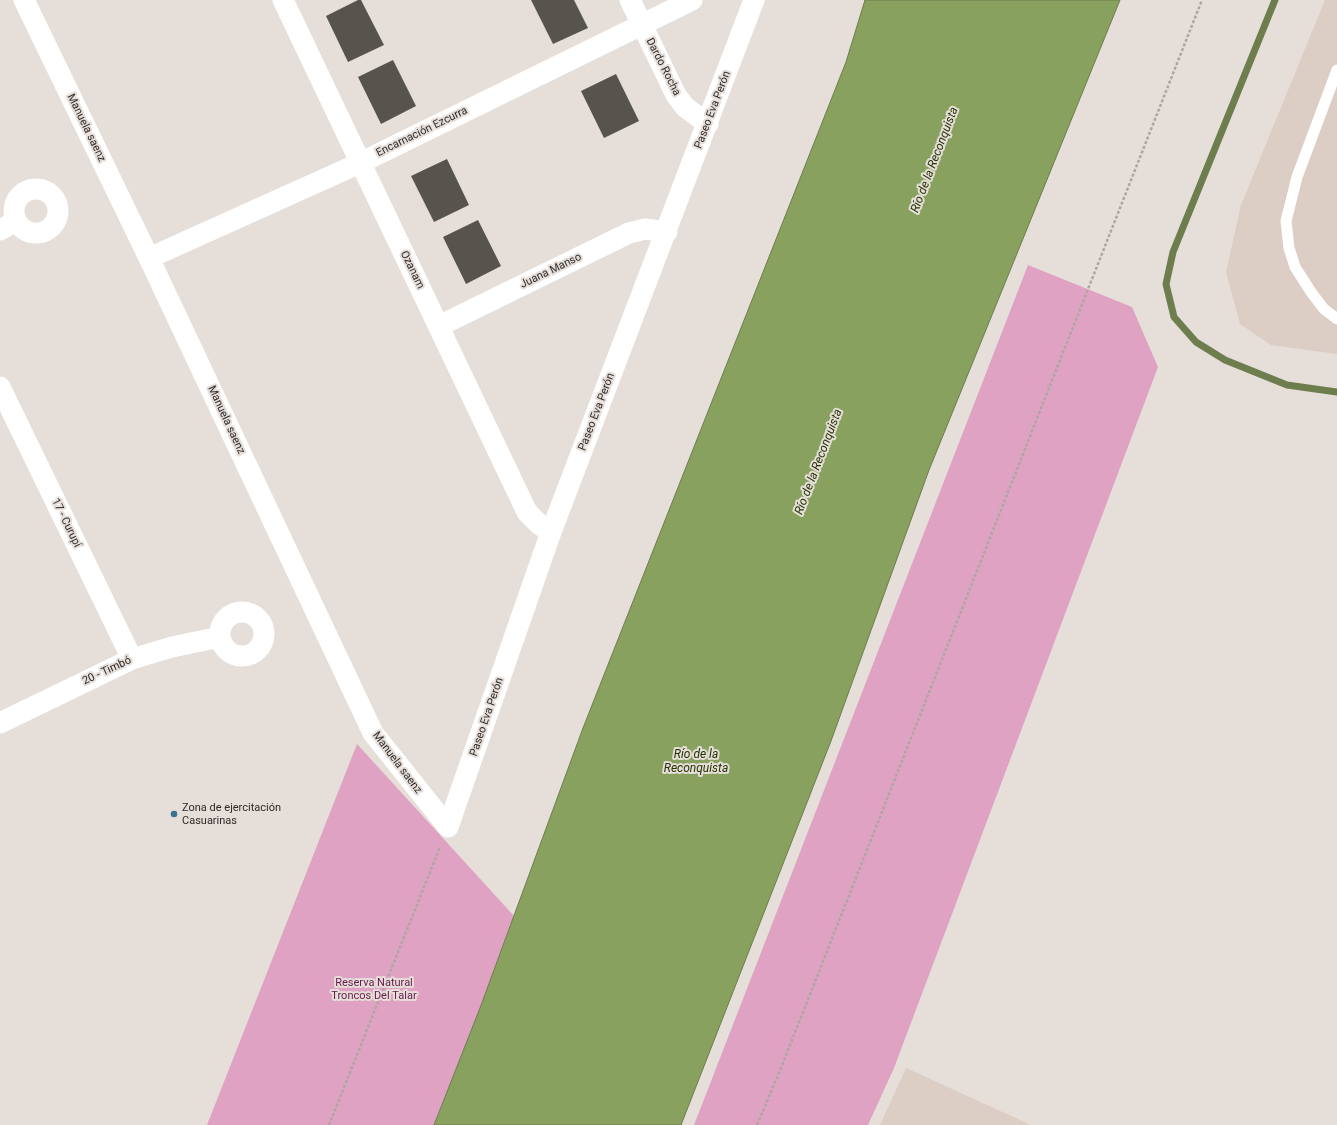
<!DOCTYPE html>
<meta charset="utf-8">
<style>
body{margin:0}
canvas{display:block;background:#e5ded9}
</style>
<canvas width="1337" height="1125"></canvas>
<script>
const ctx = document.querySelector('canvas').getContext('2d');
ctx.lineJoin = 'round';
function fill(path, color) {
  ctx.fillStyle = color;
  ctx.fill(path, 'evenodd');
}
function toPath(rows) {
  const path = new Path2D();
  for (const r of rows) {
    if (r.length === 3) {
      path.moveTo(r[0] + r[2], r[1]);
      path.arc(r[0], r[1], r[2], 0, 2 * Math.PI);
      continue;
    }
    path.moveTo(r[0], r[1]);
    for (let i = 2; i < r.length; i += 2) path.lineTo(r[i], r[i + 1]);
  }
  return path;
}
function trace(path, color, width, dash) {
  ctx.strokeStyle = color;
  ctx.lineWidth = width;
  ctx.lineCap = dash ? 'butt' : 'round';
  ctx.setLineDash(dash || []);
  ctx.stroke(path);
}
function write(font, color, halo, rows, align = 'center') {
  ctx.font = font + ' Roboto,sans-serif';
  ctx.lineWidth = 4;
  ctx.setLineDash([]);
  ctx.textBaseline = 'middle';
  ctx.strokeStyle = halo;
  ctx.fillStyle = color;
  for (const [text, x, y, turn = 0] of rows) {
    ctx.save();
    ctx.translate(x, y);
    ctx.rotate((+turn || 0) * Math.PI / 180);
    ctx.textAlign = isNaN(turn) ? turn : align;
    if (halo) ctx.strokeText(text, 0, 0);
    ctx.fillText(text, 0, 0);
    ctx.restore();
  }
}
fill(toPath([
 [1325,0,1337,0,1337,354,1271,345,1240,324,1226,272,1241,205],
 [906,1068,1031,1125,880,1125]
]), '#dccec5');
fill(toPath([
 [1028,265,1132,307,1158,367,894,1068,868,1125,694,1125],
 [357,744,514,916,480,1008,434,1125,207,1125]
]), '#dfa2c2');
const water = toPath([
 [865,0,1120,0,929,470,831,741,681,1125,434,1125,480,1008,583,728,846,62,865,0]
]);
fill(water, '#88a15e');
trace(water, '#6d7d4e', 1);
trace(toPath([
 [1275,0,1173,252,1166,284,1174,317,1196,342,1225,360,1287,385,1337,392]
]), '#6d7d4e', 7);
fill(toPath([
 [358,0,361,0,384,45,348,62,326,16],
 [531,0,574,0,588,28,553,44],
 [393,60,416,106,381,124,358,77],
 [616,74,639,121,604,138,581,91],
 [447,159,469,205,434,222,411,176],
 [478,220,501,266,466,284,443,237]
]), '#57544e');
trace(toPath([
 [329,1125,440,847],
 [757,1125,781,1068,1202,0]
]), '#ada7a3', 2.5, [3, 2]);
trace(toPath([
 [1337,70,1297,177,1286,221,1289,248,1295,267,1311,292,1324,309,1337,319]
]), '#fff', 11);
trace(toPath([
 [24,0,149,258,373,733,448,827],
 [283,0,527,512,540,525,551,532],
 [630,0,676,95,685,107,708,124],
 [36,211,22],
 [0,230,16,221],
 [149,258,360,163,692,0],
 [439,326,629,233,645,229,667,232],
 [0,387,132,659],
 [242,634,22],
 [0,723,132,659,172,647,220,637],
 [448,827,551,532,754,0]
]), '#fff', 21);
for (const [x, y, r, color] of [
 [174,814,4,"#39728c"]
]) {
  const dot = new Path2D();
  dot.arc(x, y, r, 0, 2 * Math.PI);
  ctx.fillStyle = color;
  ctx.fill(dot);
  trace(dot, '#e5ded9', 1.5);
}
write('11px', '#2d2a28', '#e5ded9', [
 ["Dardo Rocha",663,67,63],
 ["Paseo Eva Perón",713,110,-69],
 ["Manuela saenz",86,128,64],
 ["Encarnación Ezcurra",422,132,-26],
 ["Ozanam",412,270,64],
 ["Juana Manso",551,271,-26],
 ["Paseo Eva Perón",597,412,-69],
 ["Manuela saenz",226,420,65],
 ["17 - Curupí",66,523,64],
 ["20 - Timbó",107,671,-25],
 ["Paseo Eva Perón",487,717,-71],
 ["Manuela saenz",397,763,53]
]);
write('11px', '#2d2a28', '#e5ded9', [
 ["Zona de ejercitación",182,808],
 ["Casuarinas",182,821]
], 'left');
write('11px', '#68184a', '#e5ded9', [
 ["Reserva Natural",374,983],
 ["Troncos Del Talar",374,996]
]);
write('italic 12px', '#243300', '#e5ded9', [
 ["Río de la Reconquista",935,160,-69],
 ["Río de la Reconquista",819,462,-69],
 ["Río de la",696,755],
 ["Reconquista",696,769]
]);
</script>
